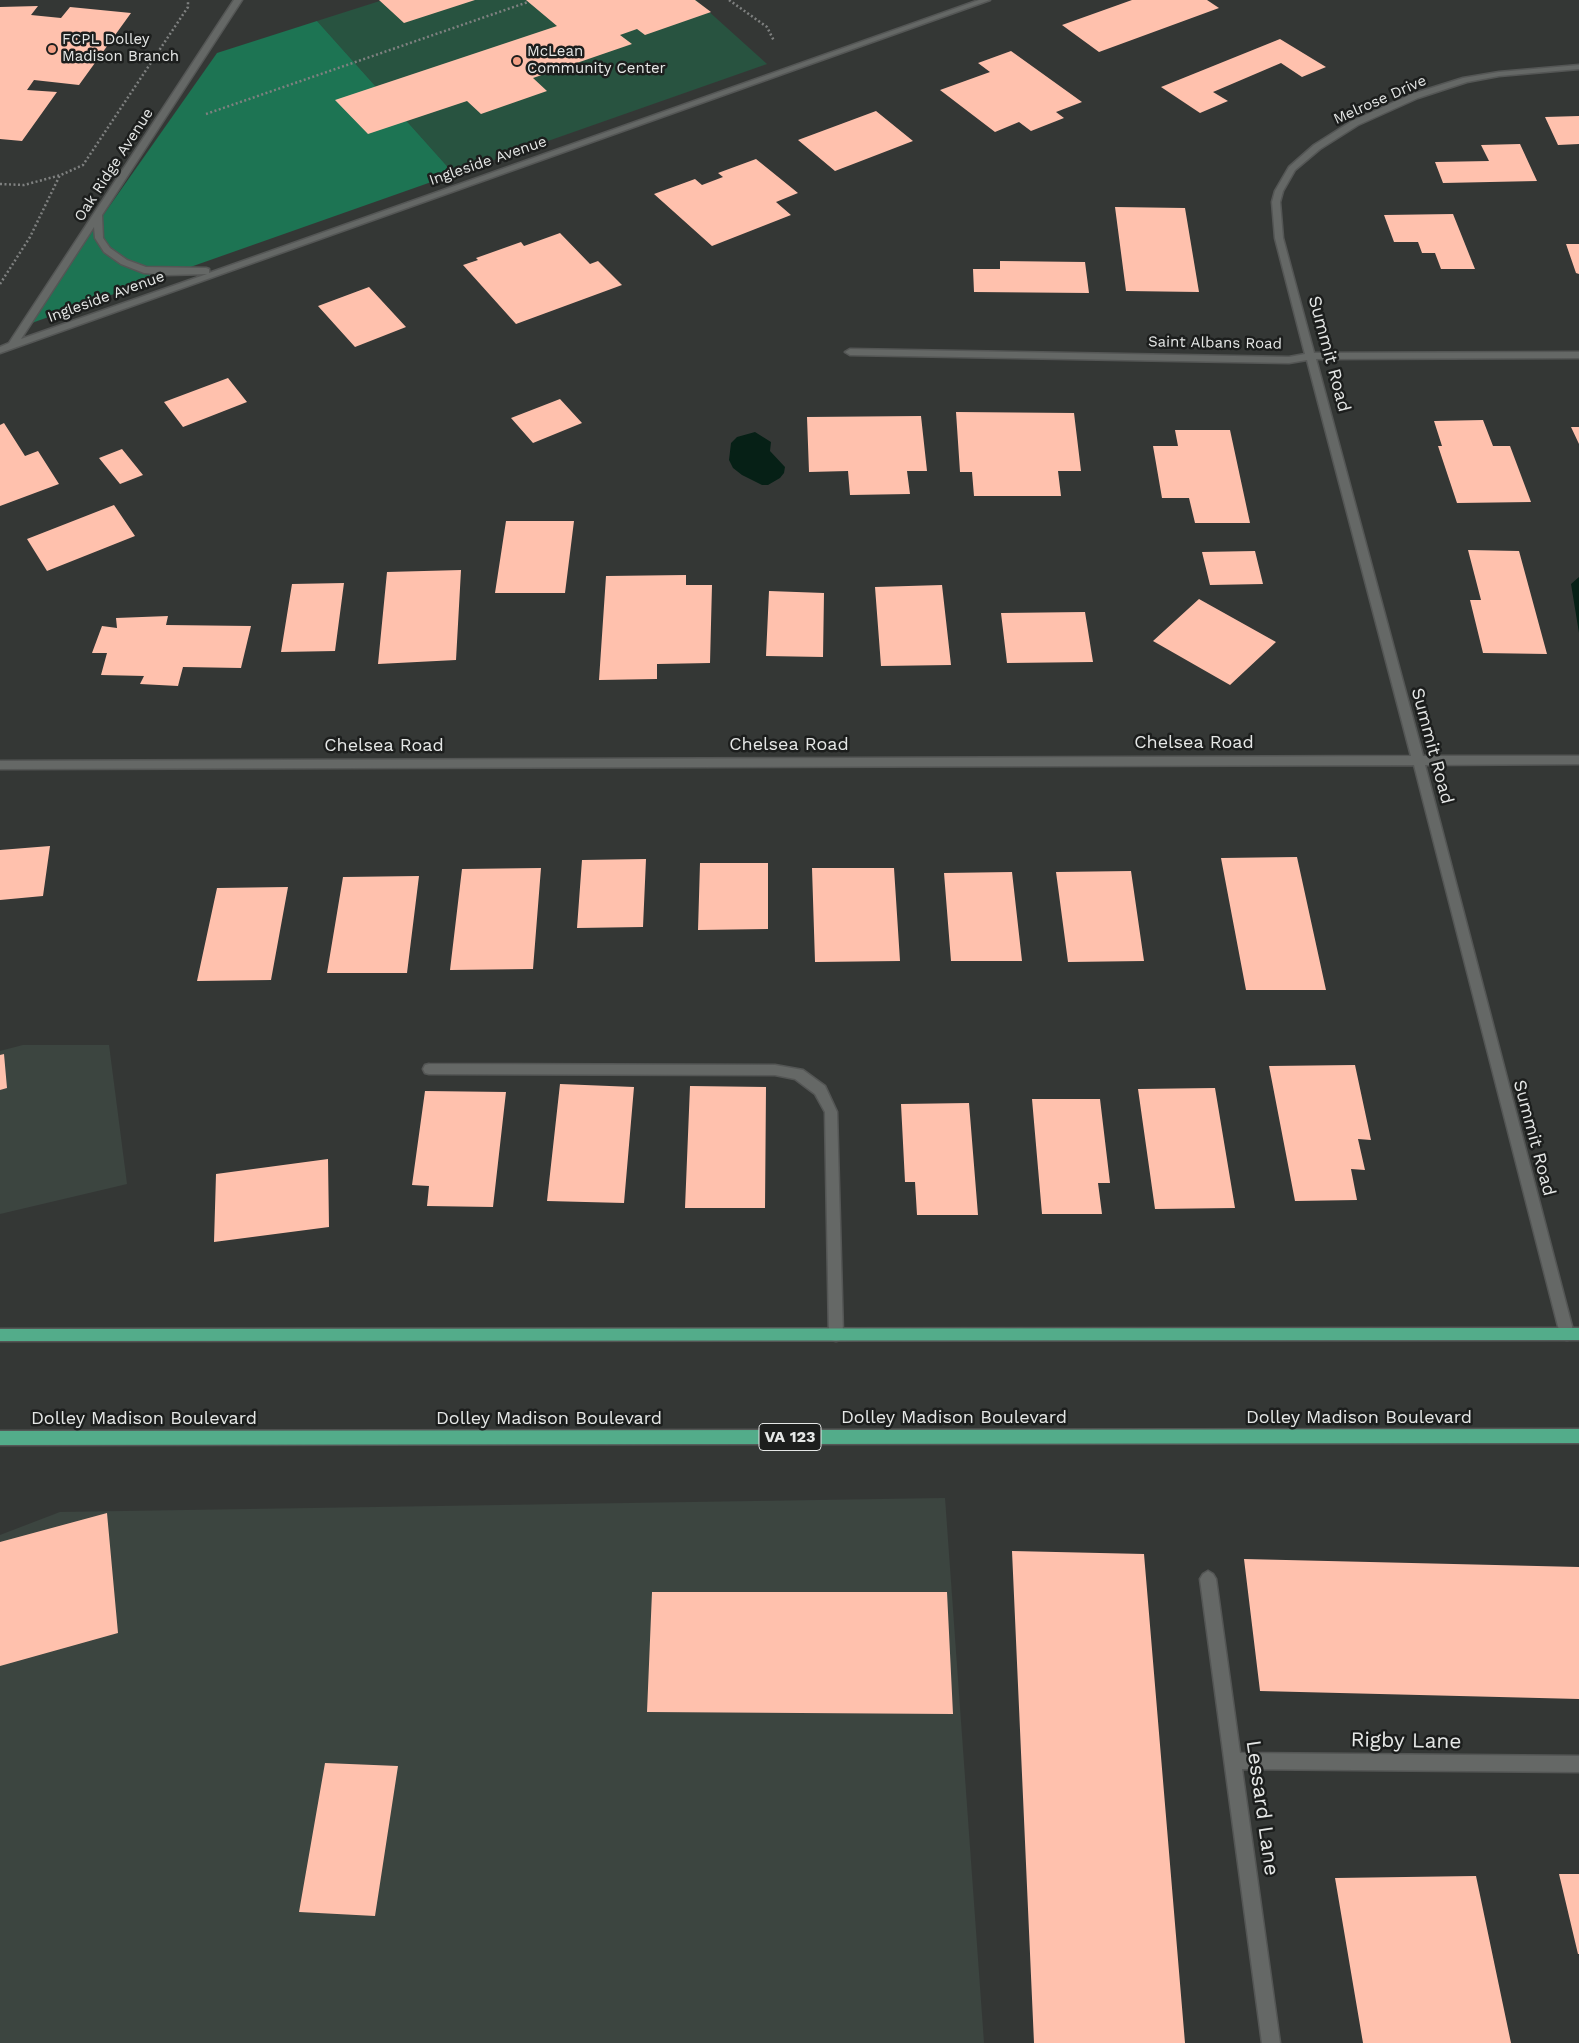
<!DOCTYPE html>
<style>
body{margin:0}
canvas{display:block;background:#343735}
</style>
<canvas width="1579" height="2043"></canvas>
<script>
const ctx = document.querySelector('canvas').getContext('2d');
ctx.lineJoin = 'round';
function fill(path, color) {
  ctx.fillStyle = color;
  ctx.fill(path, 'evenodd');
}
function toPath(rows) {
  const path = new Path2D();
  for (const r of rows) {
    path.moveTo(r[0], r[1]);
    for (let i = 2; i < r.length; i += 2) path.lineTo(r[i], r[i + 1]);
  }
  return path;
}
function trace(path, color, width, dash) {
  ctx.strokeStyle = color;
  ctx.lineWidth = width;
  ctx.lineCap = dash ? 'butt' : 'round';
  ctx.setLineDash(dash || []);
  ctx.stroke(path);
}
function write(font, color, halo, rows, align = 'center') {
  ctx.font = font + ' "Work Sans",sans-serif';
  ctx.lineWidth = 5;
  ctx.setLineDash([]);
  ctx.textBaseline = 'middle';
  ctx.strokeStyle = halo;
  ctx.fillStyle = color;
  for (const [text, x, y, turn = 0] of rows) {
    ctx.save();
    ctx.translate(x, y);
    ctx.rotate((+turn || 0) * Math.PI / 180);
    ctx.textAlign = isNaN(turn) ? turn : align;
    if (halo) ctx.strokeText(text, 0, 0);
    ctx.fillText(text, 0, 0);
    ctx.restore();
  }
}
fill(toPath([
 [23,1045,109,1045,127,1184,0,1214,0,1051],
 [945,1498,984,2043,0,2043,0,1535,60,1512]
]), '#3c4540');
fill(toPath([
 [383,0,696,0,767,64,454,174,317,21]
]), '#285340');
fill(toPath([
 [317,21,454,174,26,325,217,53]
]), '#1d7453');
fill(toPath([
 [755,432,771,442,770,451,785,467,784,473,780,478,768,485,762,485,742,475,733,468,729,460,731,443,737,437],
 [1579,577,1579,633,1571,584]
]), '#062016');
fill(toPath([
 [379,0,475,0,404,23],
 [526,0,695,0,711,12,645,35,637,29,620,35,632,44,533,78,547,91,481,114,467,101,368,134,335,100,557,26],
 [1132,0,1207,0,1219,8,1099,52,1062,25],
 [38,6,31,15,61,18,70,7,131,13,79,85,34,80,27,90,57,92,22,141,0,139,0,7],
 [1280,39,1326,67,1302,77,1281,63,1213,92,1228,101,1200,113,1161,87],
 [1011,51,1082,102,1056,112,1064,118,1031,131,1019,122,995,132,940,90,990,72,978,63],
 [876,111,913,141,835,171,798,140],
 [1579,116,1579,144,1558,145,1545,117],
 [1520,144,1537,181,1443,183,1435,162,1489,161,1481,145],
 [756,159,798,193,776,202,791,215,712,246,654,194,695,179,702,185,723,177,718,173],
 [1115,207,1185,208,1199,292,1126,291],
 [1453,214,1475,269,1441,269,1435,253,1422,253,1418,242,1394,242,1384,215],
 [560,233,590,264,598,261,622,285,516,324,463,265,478,260,476,258,521,242,524,246],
 [1566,244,1579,244,1579,274,1576,273],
 [1000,261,1085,262,1089,293,974,292,973,269,1000,269],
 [369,287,406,327,355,347,318,306],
 [228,378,247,402,183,427,164,402],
 [560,399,582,423,533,443,511,418],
 [956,412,1074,413,1081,471,1058,471,1061,496,974,496,972,472,960,472],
 [921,416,927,471,907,471,910,494,850,495,848,471,809,472,807,417],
 [1483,420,1493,446,1510,446,1531,502,1457,503,1438,446,1442,446,1434,421],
 [4,423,25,456,38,451,59,484,0,506,0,425],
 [1571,427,1579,427,1579,444],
 [1175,430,1230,430,1250,523,1195,523,1189,498,1162,498,1153,446,1178,446],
 [122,449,143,475,120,484,99,458],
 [114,505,135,536,47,571,27,539],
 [506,521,574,521,565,593,495,593],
 [1468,550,1519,551,1547,654,1483,653,1470,600,1481,600],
 [1255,551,1263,584,1210,585,1202,552],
 [461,570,456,660,378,664,387,572],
 [686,575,686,585,712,585,710,663,657,664,657,679,599,680,606,576],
 [344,583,335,651,281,652,292,584],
 [942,585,951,665,881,666,875,587],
 [769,591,824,593,823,657,766,656],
 [1199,599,1276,642,1230,685,1153,641],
 [1085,612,1093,662,1007,663,1001,613],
 [168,616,166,625,251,626,241,668,183,667,178,686,140,684,144,676,101,675,107,653,92,653,102,626,117,628,116,618],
 [50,846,43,896,0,900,0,850],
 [1297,857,1326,990,1246,990,1221,858],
 [646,859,643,927,577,928,582,860],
 [700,863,768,863,768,929,698,930],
 [541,868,533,969,450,970,462,869],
 [812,868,894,868,900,961,815,962],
 [1131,871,1144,961,1068,962,1056,872],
 [1012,872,1022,961,951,961,944,873],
 [419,876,407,973,327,973,343,877],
 [288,887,271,980,197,981,217,888],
 [4,1054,7,1088,0,1090,0,1055],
 [1355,1065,1371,1140,1358,1139,1365,1170,1351,1169,1357,1200,1295,1201,1269,1066],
 [560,1084,634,1087,624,1203,547,1201],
 [690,1086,766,1087,765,1208,685,1208],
 [1215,1088,1235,1208,1155,1209,1138,1089],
 [425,1091,506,1092,493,1207,427,1206,429,1186,412,1185],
 [1032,1099,1100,1099,1110,1183,1098,1183,1102,1214,1042,1214],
 [969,1103,978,1215,917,1215,915,1182,905,1182,901,1104],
 [328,1159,329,1227,214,1242,216,1174],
 [107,1513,118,1633,0,1666,0,1542],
 [1012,1551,1144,1554,1185,2043,1034,2043],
 [1244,1559,1579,1567,1579,1699,1260,1691],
 [652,1592,947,1592,953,1714,647,1712],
 [325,1763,398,1766,375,1916,299,1912],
 [1559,1874,1579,1874,1579,1954,1578,1954],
 [1476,1876,1511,2043,1363,2043,1335,1878]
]), '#ffc1ad');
const minor = toPath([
 [234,0,242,0,102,215,103,238,110,248,127,260,146,267,206,268,209,269,209,273,979,0,990,0,0,353,0,347,9,343,234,0],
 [94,227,95,238,104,252,121,264,144,273,167,275,207,274,21,339,94,227],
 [1579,65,1579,69,1499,76,1467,82,1418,98,1358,125,1320,149,1295,170,1283,191,1280,202,1283,238,1314,353,1579,352,1579,358,1316,359,1423,756,1579,756,1579,764,1425,765,1574,1334,1572,1339,1567,1340,1562,1339,1560,1334,1414,765,0,769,0,761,1411,756,1307,360,1289,363,850,355,845,352,850,349,1289,357,1305,354,1275,238,1272,202,1275,191,1289,167,1314,145,1352,121,1412,94,1463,78,1499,72,1579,65],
 [429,1064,775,1065,803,1070,825,1086,837,1112,843,1335,841,1340,836,1341,831,1340,829,1335,825,1112,815,1094,795,1079,775,1075,429,1074,425,1073,423,1069,425,1065,429,1064],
 [1208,1571,1213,1574,1216,1579,1240,1753,1579,1756,1579,1772,1242,1769,1280,2043,1262,2043,1200,1579,1203,1574,1208,1571]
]);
const primary = toPath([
 [1579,1328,1579,1340,0,1341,0,1329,1579,1328],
 [1579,1429,1579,1443,0,1445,0,1431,1579,1429]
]);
trace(minor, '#545655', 3);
trace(primary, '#545655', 3);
trace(toPath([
 [729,0,767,27,774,41],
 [206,114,528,2],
 [0,184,24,185,61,175,83,165,188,7,188,0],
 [0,284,30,237,60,175]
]), '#7f8180', 2.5, [2, 2.5]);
fill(minor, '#656866');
fill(primary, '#53ac8a');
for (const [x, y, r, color] of [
 [52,49,5,"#f39f84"],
 [517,61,5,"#f39f84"]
]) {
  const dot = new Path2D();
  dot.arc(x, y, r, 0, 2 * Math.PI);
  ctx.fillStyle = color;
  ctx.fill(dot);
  trace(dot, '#1c1e1d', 2);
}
write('15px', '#e5e7e6', '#1c1e1d', [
 ["FCPL Dolley",62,40],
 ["Madison Branch",62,57],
 ["McLean",527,52],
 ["Community Center",527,69]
], 'left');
write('15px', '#e5e7e6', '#1c1e1d', [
 ["Melrose Drive",1380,100,-24],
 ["Ingleside Avenue",488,161,-19],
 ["Oak Ridge Avenue",114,165,-57],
 ["Ingleside Avenue",106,297,-20],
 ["Saint Albans Road",1215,343,1]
]);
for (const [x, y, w] of [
 [790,1437,62]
]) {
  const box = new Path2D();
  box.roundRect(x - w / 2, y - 13.5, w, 27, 4);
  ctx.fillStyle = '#1c1e1d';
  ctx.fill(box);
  trace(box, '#e5e7e6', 1);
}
write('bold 16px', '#e5e7e6', null, [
 ["VA 123",790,1437]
]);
write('18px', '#e5e7e6', '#1c1e1d', [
 ["Summit Road",1329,354,75],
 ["Chelsea Road",1194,743],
 ["Chelsea Road",789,745],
 ["Chelsea Road",384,746],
 ["Summit Road",1432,746,75],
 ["Summit Road",1534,1138,75],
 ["Dolley Madison Boulevard",954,1418],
 ["Dolley Madison Boulevard",1359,1418],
 ["Dolley Madison Boulevard",144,1419],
 ["Dolley Madison Boulevard",549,1419]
]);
write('21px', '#e5e7e6', '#1c1e1d', [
 ["Rigby Lane",1406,1741,1],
 ["Lessard Lane",1262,1808,82]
]);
</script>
